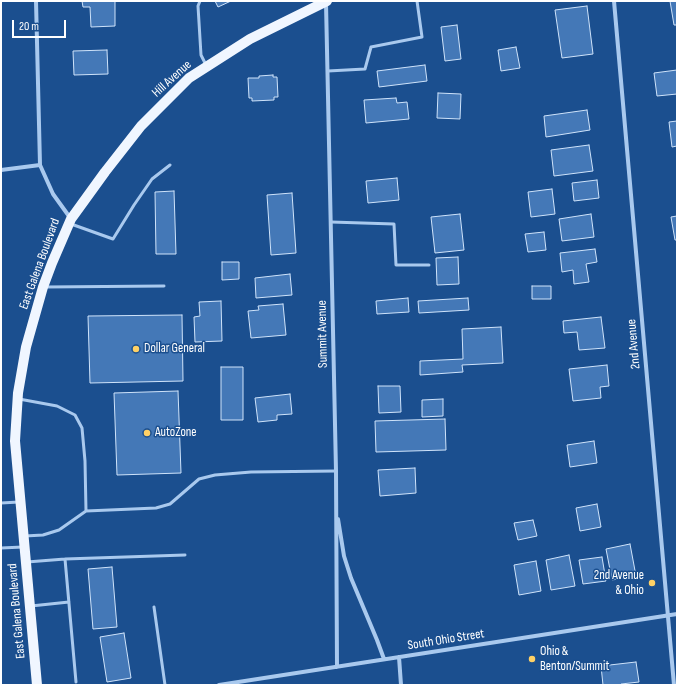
<!DOCTYPE html>
<style>
body{margin:0}
#map{position:relative;width:678px;height:686px;overflow:hidden;background:#1b4f8f;font-family:"Sofia Sans Condensed",sans-serif}
canvas{display:block}
.frame{position:absolute;inset:0;border:2px solid #fff;pointer-events:none}
.scale{position:absolute;left:12px;top:20px;width:54px;height:18px;box-sizing:border-box;border:2px solid #fff;border-top:0;padding-left:5px;font-size:12px;line-height:14px;white-space:nowrap;color:#fff;-webkit-text-stroke:3px #1b4f8f;paint-order:stroke}
</style>
<div id="map">
<canvas width="678" height="686"></canvas>
<div class="frame"></div>
<div class="scale">20 m</div>
</div>
<script>
const ctx = document.querySelector('canvas').getContext('2d');
ctx.lineJoin = 'round';
function fill(path, color) {
  ctx.fillStyle = color;
  ctx.fill(path, 'evenodd');
}
function toPath(rows) {
  const path = new Path2D();
  for (const r of rows) {
    path.moveTo(r[0], r[1]);
    for (let i = 2; i < r.length; i += 2) path.lineTo(r[i], r[i + 1]);
  }
  return path;
}
function trace(path, color, width, dash) {
  ctx.strokeStyle = color;
  ctx.lineWidth = width;
  ctx.lineCap = dash ? 'butt' : 'round';
  ctx.setLineDash(dash || []);
  ctx.stroke(path);
}
function write(font, color, halo, rows, align = 'center') {
  ctx.font = font + ' "Sofia Sans Condensed",sans-serif';
  ctx.lineWidth = 3;
  ctx.setLineDash([]);
  ctx.textBaseline = 'middle';
  ctx.strokeStyle = halo;
  ctx.fillStyle = color;
  for (const [text, x, y, turn = 0] of rows) {
    ctx.save();
    ctx.translate(x, y);
    ctx.rotate((+turn || 0) * Math.PI / 180);
    ctx.textAlign = isNaN(turn) ? turn : align;
    if (halo) ctx.strokeText(text, 0, 0);
    ctx.fillText(text, 0, 0);
    ctx.restore();
  }
}
const building = toPath([
 [82,1,115,1,115,26,91,27,90,7,83,7,82,1],
 [215,1,231,1,218,7,215,1],
 [670,1,677,1,677,25,674,25,670,1],
 [587,6,593,54,562,58,555,10,587,6],
 [457,25,461,59,445,61,441,27,457,25],
 [516,47,520,68,501,71,498,50,516,47],
 [107,50,108,74,74,75,73,51,107,50],
 [425,65,427,81,379,87,377,71,425,65],
 [677,70,677,94,657,96,654,73,677,70],
 [273,75,273,77,277,77,278,97,274,97,274,100,252,101,252,98,249,98,248,78,259,78,259,76,273,75],
 [438,93,461,94,460,119,437,118,438,93],
 [396,98,397,103,407,102,409,119,366,123,364,100,396,98],
 [587,110,590,130,546,137,544,116,587,110],
 [677,121,677,146,672,147,669,122,677,121],
 [589,145,593,171,554,176,551,150,589,145],
 [397,178,399,200,368,203,366,181,397,178],
 [597,180,599,198,574,201,572,183,597,180],
 [552,189,555,214,531,217,528,192,552,189],
 [174,191,176,254,156,254,155,192,174,191],
 [292,193,296,253,271,255,267,195,292,193],
 [460,214,464,250,435,253,431,217,460,214],
 [591,214,594,237,562,241,559,219,591,214],
 [677,216,677,240,675,240,671,217,677,216],
 [544,232,546,250,528,252,525,234,544,232],
 [595,249,597,262,586,264,589,282,574,284,573,270,562,272,560,253,595,249],
 [458,257,459,284,437,285,436,258,458,257],
 [222,262,239,262,239,279,222,280,222,262],
 [290,274,292,295,256,298,255,278,290,274],
 [532,286,551,286,551,299,532,299,532,286],
 [408,298,409,312,377,314,376,301,408,298],
 [468,298,469,310,419,313,418,301,468,298],
 [221,301,222,341,195,342,194,317,200,316,199,302,221,301],
 [283,304,286,335,251,338,248,311,259,310,258,306,283,304],
 [182,315,183,381,90,383,88,316,182,315],
 [601,317,605,348,579,350,577,332,564,333,563,321,601,317],
 [501,327,503,363,462,365,463,372,420,375,420,361,463,359,462,329,501,327],
 [607,365,609,386,600,387,601,398,573,401,569,369,607,365],
 [221,367,243,367,243,420,221,420,221,367],
 [378,386,400,386,401,412,379,413,378,386],
 [178,391,181,473,117,475,114,393,178,391],
 [290,394,292,414,277,415,277,420,258,422,255,398,290,394],
 [443,399,443,416,422,417,422,400,443,399],
 [445,419,446,450,376,452,375,421,445,419],
 [594,441,597,463,570,467,567,445,594,441],
 [415,468,416,493,380,496,378,470,415,468],
 [597,504,601,527,580,531,576,508,597,504],
 [533,520,537,536,518,540,514,523,533,520],
 [630,544,636,576,612,580,606,549,630,544],
 [569,555,575,586,551,590,546,560,569,555],
 [602,557,606,581,583,584,579,560,602,557],
 [536,561,541,591,519,595,514,565,536,561],
 [112,567,117,627,93,629,88,569,112,567],
 [124,633,131,678,107,682,100,637,124,633],
 [636,662,639,682,621,684,621,685,603,685,601,666,636,662]
]);
fill(building, '#4478b7');
trace(building, '#cfe3fa', 1);
trace(toPath([
 [200,1,198,6,201,55,206,65],
 [328,71,365,69,371,47,422,37,417,1],
 [331,222,394,224,396,265,429,265],
 [71,224,113,239,134,205,152,179,170,165],
 [45,287,164,286],
 [19,399,57,406,75,415,82,428,85,461,86,511],
 [1,503,19,502],
 [25,536,43,535,59,530,86,511,156,508,170,504,199,479,215,475,251,472,336,471],
 [1,548,23,547],
 [27,562,65,559],
 [31,606,69,602],
 [154,607,165,685],
 [76,682,65,559,185,555]
]), '#a9c9ee', 3);
trace(toPath([
 [36,1,40,165,53,194,71,219],
 [614,1,674,685],
 [326,3,336,471,337,667],
 [1,170,40,165],
 [338,519,344,556,351,578,377,640,384,659],
 [399,657,401,685],
 [219,685,677,614]
]), '#a9c9ee', 4);
trace(toPath([
 [37,685,15,441,18,393,26,347,43,287,52,263,71,219,105,172,141,126,189,78,250,39,327,1]
]), '#f0f6ff', 10);
for (const [x, y, r, color] of [
 [136,349,4,"#ffd166"],
 [147,433,4,"#ffd166"],
 [652,583,4,"#ffd166"],
 [532,659,4,"#ffd166"]
]) {
  const dot = new Path2D();
  dot.arc(x, y, r, 0, 2 * Math.PI);
  ctx.fillStyle = color;
  ctx.fill(dot);
  trace(dot, '#1b4f8f', 1.5);
}
write('13px', '#fff', '#1b4f8f', [
 ["Hill Avenue",172,79,-42],
 ["East Galena Boulevard",40,264,-70],
 ["Summit Avenue",323,334,-91],
 ["2nd Avenue",634,344,-95],
 ["East Galena Boulevard",17,611,-95],
 ["South Ohio Street",446,640,-9]
]);
write('13px', '#fff', '#1b4f8f', [
 ["Dollar General",144,349],
 ["AutoZone",155,433],
 ["2nd Avenue",644,576,"right"],
 ["& Ohio",644,591,"right"],
 ["Ohio &",540,652],
 ["Benton/Summit",540,667]
], 'left');
</script>
